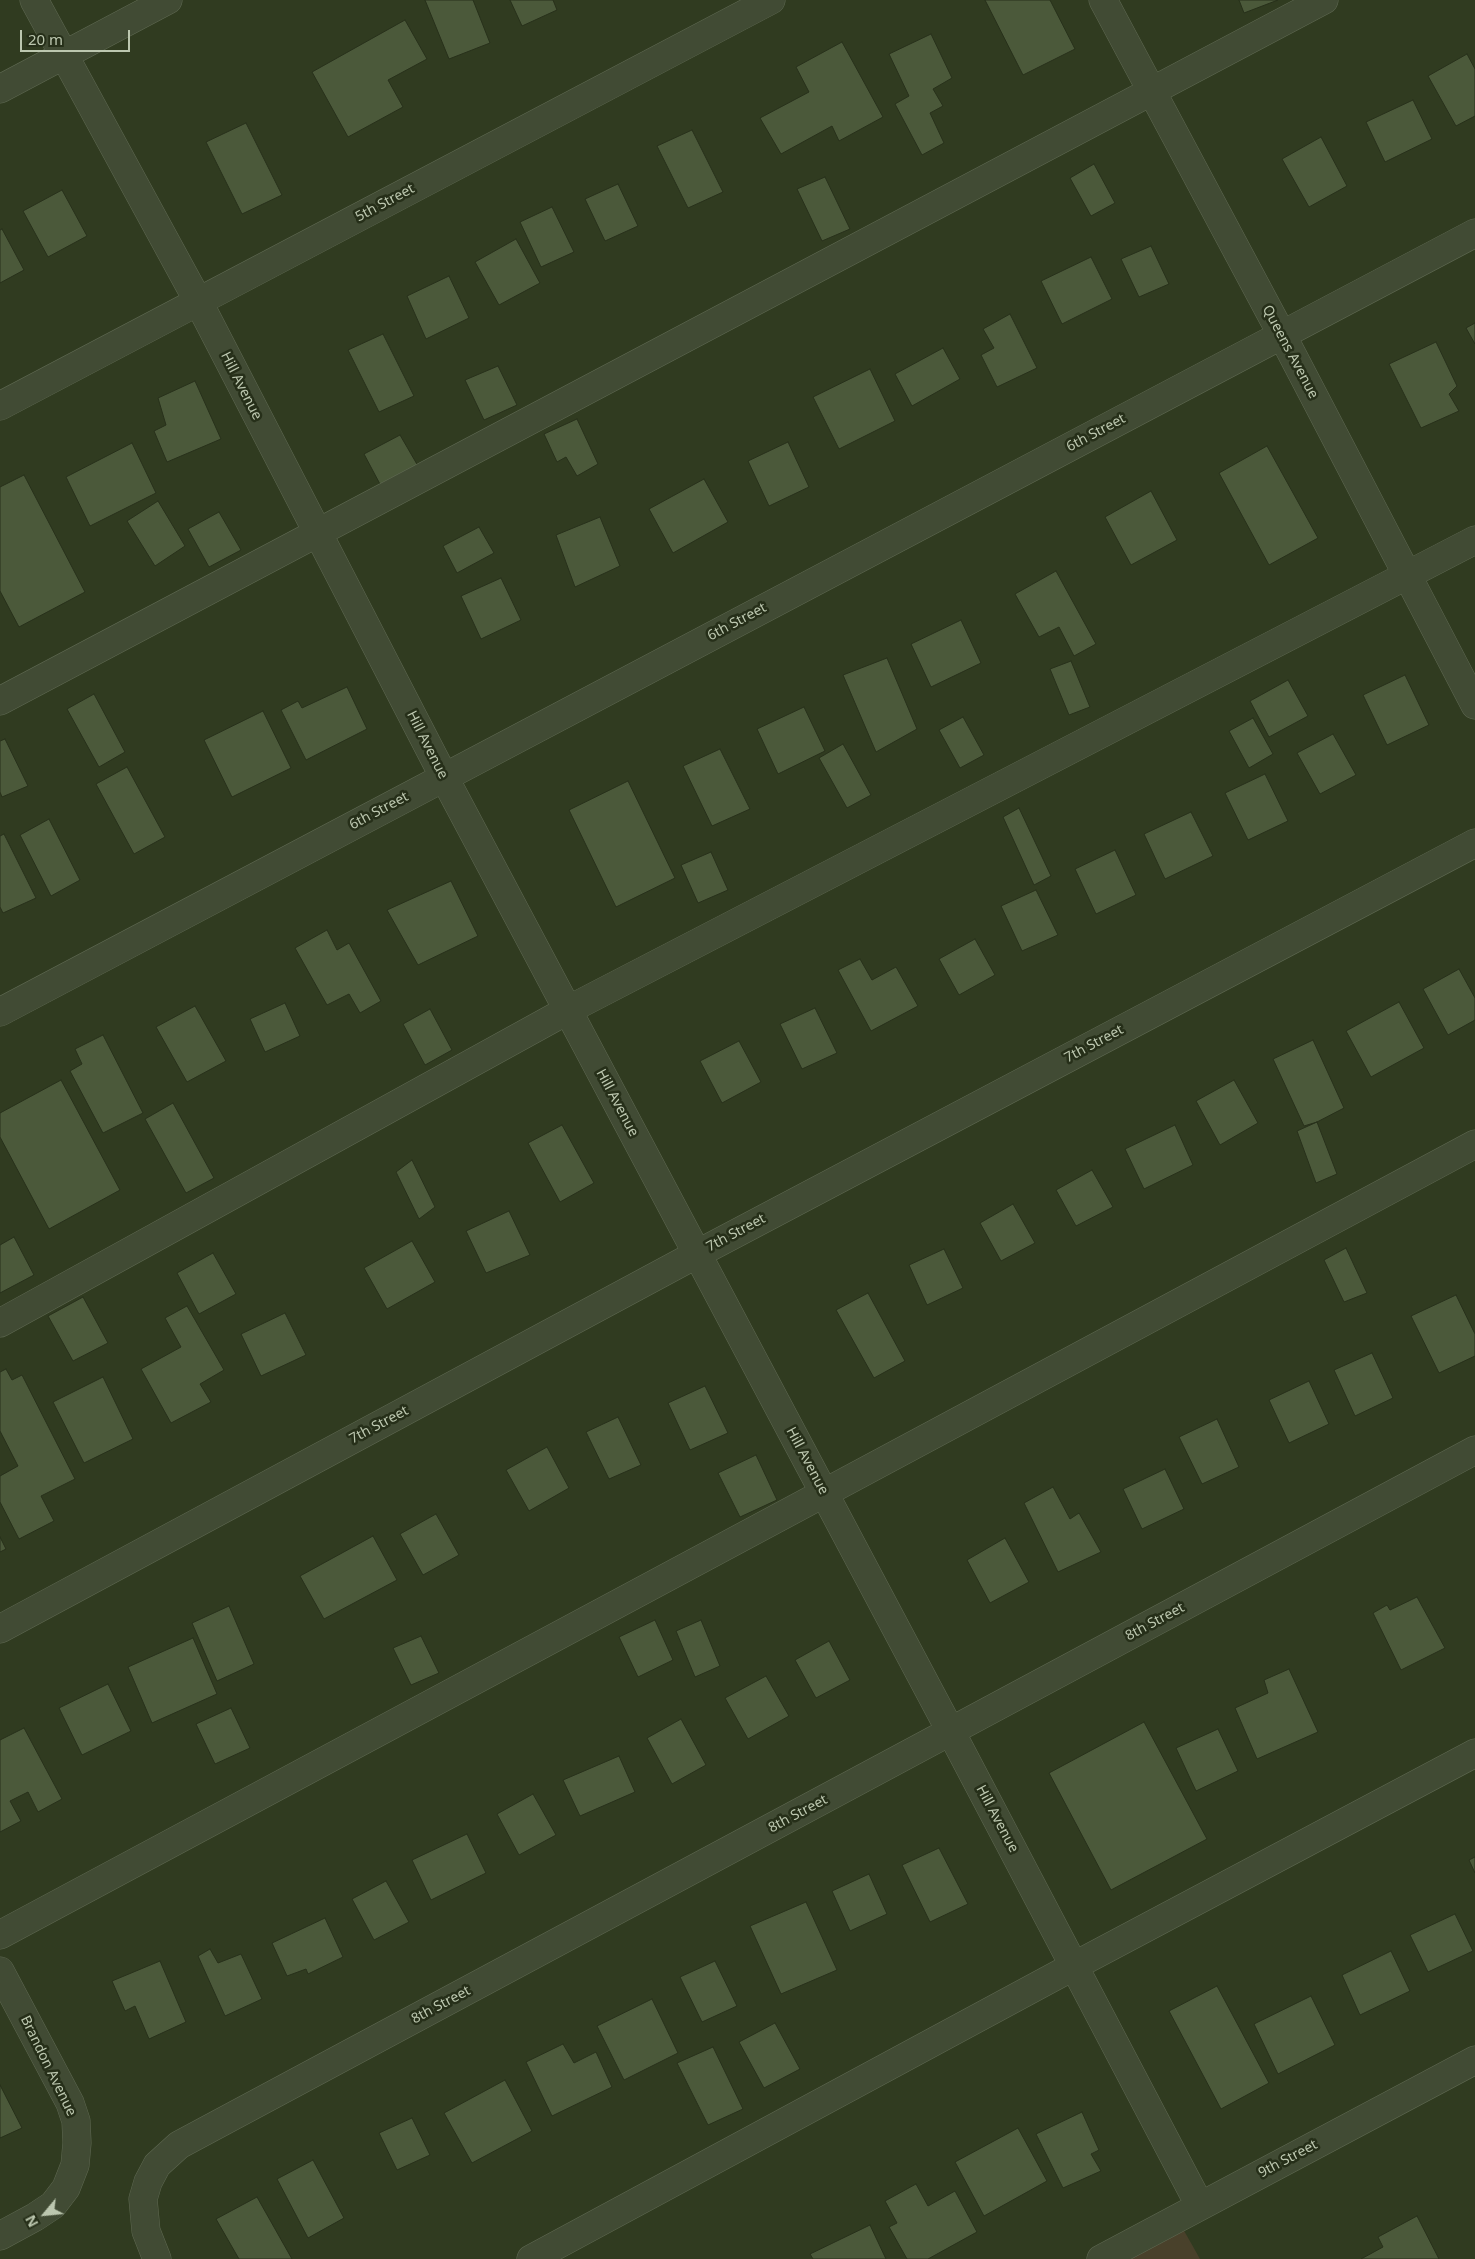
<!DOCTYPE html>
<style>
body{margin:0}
#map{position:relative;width:1475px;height:2259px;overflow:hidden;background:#303b20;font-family:"Noto Sans",sans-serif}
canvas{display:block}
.north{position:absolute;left:20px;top:2189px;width:50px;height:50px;-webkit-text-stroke:4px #262f19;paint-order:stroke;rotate:242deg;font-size:14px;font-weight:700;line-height:20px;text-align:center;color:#bcc7af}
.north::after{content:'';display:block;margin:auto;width:18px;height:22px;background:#bcc7af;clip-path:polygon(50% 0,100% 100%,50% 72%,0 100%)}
.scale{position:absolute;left:20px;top:30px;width:110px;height:22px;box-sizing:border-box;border:2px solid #bcc7af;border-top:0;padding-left:6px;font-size:15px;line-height:18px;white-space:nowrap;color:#bcc7af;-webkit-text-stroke:4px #262f19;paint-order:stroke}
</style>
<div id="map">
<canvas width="1475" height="2259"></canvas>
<div class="north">N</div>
<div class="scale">20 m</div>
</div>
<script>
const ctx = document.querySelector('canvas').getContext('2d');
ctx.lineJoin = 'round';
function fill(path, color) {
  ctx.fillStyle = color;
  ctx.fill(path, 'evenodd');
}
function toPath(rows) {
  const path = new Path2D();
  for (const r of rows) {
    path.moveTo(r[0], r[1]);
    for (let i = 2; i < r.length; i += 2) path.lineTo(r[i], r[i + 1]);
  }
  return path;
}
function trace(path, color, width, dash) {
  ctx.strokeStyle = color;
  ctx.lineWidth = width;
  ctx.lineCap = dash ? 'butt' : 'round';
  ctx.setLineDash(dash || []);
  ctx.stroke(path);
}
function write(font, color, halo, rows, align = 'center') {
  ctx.font = font + ' "Noto Sans",sans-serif';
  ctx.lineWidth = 5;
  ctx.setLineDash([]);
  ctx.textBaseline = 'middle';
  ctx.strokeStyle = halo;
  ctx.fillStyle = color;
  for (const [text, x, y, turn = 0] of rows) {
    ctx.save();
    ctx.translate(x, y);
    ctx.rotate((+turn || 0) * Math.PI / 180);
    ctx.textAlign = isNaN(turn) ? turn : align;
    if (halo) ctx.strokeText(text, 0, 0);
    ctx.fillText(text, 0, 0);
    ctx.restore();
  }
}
fill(toPath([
 [1178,2220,1200,2259,1105,2259]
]), '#49412b');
const building = toPath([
 [425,0,473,0,490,43,449,59,425,0],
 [510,0,553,0,557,10,522,26,510,0],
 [985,0,1050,0,1075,49,1023,75,985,0],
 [1239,0,1278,0,1244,13,1239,0],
 [405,20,427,59,388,80,403,107,348,137,312,72,405,20],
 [931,34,952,78,933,89,943,106,930,113,944,143,922,155,895,104,909,96,889,54,931,34],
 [842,42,883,117,839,141,832,126,781,154,760,118,809,92,796,67,842,42],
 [1467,54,1475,69,1475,116,1456,126,1428,76,1467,54],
 [1413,100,1432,139,1385,162,1366,122,1413,100],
 [246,123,282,195,242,214,206,142,246,123],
 [692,130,723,192,688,208,657,146,692,130],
 [1321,137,1347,186,1309,207,1282,159,1321,137],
 [1094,164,1115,203,1091,216,1070,178,1094,164],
 [825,177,850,229,822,241,797,189,825,177],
 [618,184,638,226,605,241,585,199,618,184],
 [62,190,87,236,48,257,23,211,62,190],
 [552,207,574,252,541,267,520,222,552,207],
 [2,229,24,270,0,283,0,230,2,229],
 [516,239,540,283,499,305,475,262,516,239],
 [1151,246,1169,284,1139,297,1121,259,1151,246],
 [1091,257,1112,299,1062,324,1041,281,1091,257],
 [449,276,469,318,426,339,407,296,449,276],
 [1010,314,1037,368,997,387,981,355,994,348,983,329,1010,314],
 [1475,323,1475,344,1466,328,1475,323],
 [383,334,414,396,379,412,348,350,383,334],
 [1436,342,1457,386,1449,394,1459,411,1421,428,1389,364,1436,342],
 [943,348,960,379,912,406,895,374,943,348],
 [498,366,517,405,484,420,465,380,498,366],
 [870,369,895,421,839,449,813,397,870,369],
 [195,381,221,439,167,462,154,431,166,425,158,398,195,381],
 [577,419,598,464,577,476,566,457,557,462,544,434,577,419],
 [400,435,418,466,381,486,364,454,400,435],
 [788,442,809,487,769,506,748,461,788,442],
 [132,443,156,493,90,526,66,477,132,443],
 [1267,446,1318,538,1269,565,1219,473,1267,446],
 [24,475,85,592,19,627,0,591,0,487,24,475],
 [704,479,728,522,673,553,649,509,704,479],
 [1151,491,1177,540,1131,565,1105,517,1151,491],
 [158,501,185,546,155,566,127,521,158,501],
 [219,512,241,550,209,567,188,529,219,512],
 [600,517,620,566,575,587,556,535,600,517],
 [479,527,494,553,457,573,443,546,479,527],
 [1056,571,1096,644,1074,656,1059,627,1039,637,1015,594,1056,571],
 [501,578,521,620,481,639,461,596,501,578],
 [961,620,981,663,931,687,911,644,961,620],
 [887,658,917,729,876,752,843,675,887,658],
 [1071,661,1090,707,1069,715,1050,669,1071,661],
 [1405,675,1429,725,1387,745,1363,695,1405,675],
 [1288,680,1308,716,1269,737,1250,701,1288,680],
 [347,687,367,729,306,760,281,710,298,701,302,708,347,687],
 [94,694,125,752,99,767,67,709,94,694],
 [804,707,825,751,778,774,757,729,804,707],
 [263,711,291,768,232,797,204,740,263,711],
 [963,717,984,755,960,768,939,730,963,717],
 [1253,718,1273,754,1249,768,1229,731,1253,718],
 [1333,734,1356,775,1320,794,1297,753,1333,734],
 [5,739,28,786,2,797,0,792,0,741,5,739],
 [843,744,871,795,847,808,819,758,843,744],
 [720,749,750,809,712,826,683,766,720,749],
 [127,767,165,837,134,854,96,784,127,767],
 [1265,774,1288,821,1248,840,1225,793,1265,774],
 [628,781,675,878,616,907,569,810,628,781],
 [1019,808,1051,876,1034,885,1003,817,1019,808],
 [1191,812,1213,856,1165,879,1144,834,1191,812],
 [49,819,80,880,51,896,20,835,49,819],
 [4,834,36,898,3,913,0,907,0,836,4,834],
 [1115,850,1136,895,1096,914,1075,869,1115,850],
 [711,852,728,890,698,903,681,865,711,852],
 [451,881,478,936,418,965,387,910,451,881],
 [1036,890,1058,935,1022,951,1001,906,1036,890],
 [327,930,337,950,349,943,381,1001,360,1013,349,994,327,1005,295,948,327,930],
 [975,939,995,975,959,995,939,959,975,939],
 [860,959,872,980,896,967,918,1006,871,1031,838,970,860,959],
 [1459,969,1475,998,1475,1020,1448,1035,1423,989,1459,969],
 [1399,1002,1424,1048,1371,1077,1346,1031,1399,1002],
 [285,1003,300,1036,265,1052,250,1019,285,1003],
 [195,1006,226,1061,187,1082,156,1027,195,1006],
 [815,1008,837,1053,802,1069,780,1024,815,1008],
 [430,1009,452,1050,425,1065,403,1024,430,1009],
 [103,1035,143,1113,103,1133,70,1071,82,1064,75,1049,103,1035],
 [1313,1040,1344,1108,1317,1122,1304,1126,1273,1059,1313,1040],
 [739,1041,761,1082,722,1103,700,1061,739,1041],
 [61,1080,120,1190,49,1229,0,1137,0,1113,61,1080],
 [1234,1080,1258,1123,1220,1145,1196,1101,1234,1080],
 [173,1103,214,1178,186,1193,145,1119,173,1103],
 [1317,1122,1337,1174,1316,1183,1297,1131,1317,1122],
 [562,1125,594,1183,560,1202,528,1143,562,1125],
 [1175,1125,1193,1165,1144,1189,1125,1149,1175,1125],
 [412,1160,435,1207,419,1219,396,1172,412,1160],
 [1092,1170,1113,1207,1076,1226,1056,1190,1092,1170],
 [1013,1204,1035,1243,1001,1261,980,1223,1013,1204],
 [509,1211,530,1255,486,1273,466,1231,509,1211],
 [14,1237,34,1275,0,1293,0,1245,14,1237],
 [412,1241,435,1282,387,1309,364,1268,412,1241],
 [1346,1248,1367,1293,1344,1302,1324,1260,1346,1248],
 [944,1249,963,1288,927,1305,909,1265,944,1249],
 [213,1253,236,1294,199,1314,177,1273,213,1253],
 [868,1293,905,1361,874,1378,836,1310,868,1293],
 [1456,1295,1475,1334,1475,1356,1439,1373,1411,1316,1456,1295],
 [83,1297,108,1343,73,1361,48,1316,83,1297],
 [187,1306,224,1370,200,1384,211,1402,171,1423,141,1369,181,1347,165,1318,187,1306],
 [285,1313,306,1355,261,1376,241,1334,285,1313],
 [1372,1353,1393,1398,1355,1416,1334,1370,1372,1353],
 [6,1369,12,1380,22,1375,75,1479,41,1496,54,1521,19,1539,0,1502,0,1476,18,1466,0,1431,0,1372,6,1369],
 [103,1377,133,1439,84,1463,53,1402,103,1377],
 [1309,1381,1329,1424,1289,1443,1269,1400,1309,1381],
 [705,1386,728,1433,690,1450,668,1403,705,1386],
 [618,1417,641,1465,609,1479,586,1432,618,1417],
 [1217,1419,1239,1467,1202,1484,1179,1437,1217,1419],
 [547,1447,569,1488,529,1511,506,1470,547,1447],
 [756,1455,777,1500,740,1517,718,1473,756,1455],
 [1165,1469,1184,1509,1142,1529,1123,1489,1165,1469],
 [1053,1487,1070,1519,1079,1513,1101,1552,1058,1572,1024,1503,1053,1487],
 [436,1514,459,1555,423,1575,400,1534,436,1514],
 [373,1536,397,1580,324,1619,300,1576,373,1536],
 [0,1537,6,1549,0,1552,0,1537],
 [1005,1538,1029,1582,990,1603,967,1560,1005,1538],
 [1417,1597,1445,1648,1401,1670,1373,1613,1387,1605,1390,1610,1417,1597],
 [229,1606,254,1664,217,1681,192,1623,229,1606],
 [655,1620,673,1660,638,1677,619,1637,655,1620],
 [701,1620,720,1666,695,1677,676,1631,701,1620],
 [421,1636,439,1673,411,1685,393,1648,421,1636],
 [193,1638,217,1694,152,1723,128,1667,193,1638],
 [829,1641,850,1680,816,1698,795,1660,829,1641],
 [1289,1669,1318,1732,1257,1759,1235,1708,1268,1693,1264,1680,1289,1669],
 [766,1676,789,1716,748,1739,725,1698,766,1676],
 [108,1684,131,1731,82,1755,59,1708,108,1684],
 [231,1708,250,1748,215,1764,196,1724,231,1708],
 [681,1719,706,1765,672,1784,647,1738,681,1719],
 [1144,1722,1207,1839,1111,1890,1049,1773,1144,1722],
 [24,1728,62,1799,38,1812,28,1792,10,1801,21,1821,0,1832,0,1740,24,1728],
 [1218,1729,1238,1771,1196,1791,1176,1748,1218,1729],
 [619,1756,635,1792,580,1816,563,1780,619,1756],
 [533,1794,556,1835,519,1855,497,1814,533,1794],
 [467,1834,486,1873,431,1900,412,1860,467,1834],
 [939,1848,968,1904,930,1922,902,1865,939,1848],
 [1475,1857,1475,1873,1469,1860,1475,1857],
 [869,1874,887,1914,850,1931,832,1891,869,1874],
 [386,1881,409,1922,374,1940,352,1899,386,1881],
 [806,1902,837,1970,781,1994,750,1926,806,1902],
 [1455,1914,1473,1951,1428,1972,1410,1935,1455,1914],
 [325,1918,343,1957,308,1974,306,1969,287,1976,272,1943,325,1918],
 [210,1949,218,1963,241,1954,262,1999,225,2016,198,1956,210,1949],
 [1391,1951,1410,1991,1360,2015,1342,1975,1391,1951],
 [160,1961,186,2022,149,2039,135,2006,125,2011,112,1981,160,1961],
 [715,1961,737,2006,702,2022,680,1977,715,1961],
 [1217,1986,1269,2083,1221,2109,1169,2011,1217,1986],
 [1311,1996,1335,2045,1278,2074,1254,2024,1311,1996],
 [652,1999,678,2053,624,2080,597,2026,652,1999],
 [775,2023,800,2069,764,2088,739,2042,775,2023],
 [563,2044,574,2063,596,2052,612,2087,552,2116,526,2062,563,2044],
 [713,2047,743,2109,708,2125,677,2063,713,2047],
 [505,2080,532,2131,472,2163,444,2113,505,2080],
 [0,2085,22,2128,0,2138,0,2085],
 [1082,2112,1099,2150,1091,2154,1101,2171,1063,2188,1036,2134,1082,2112],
 [412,2118,430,2155,397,2170,379,2133,412,2118],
 [1018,2128,1047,2181,984,2216,955,2162,1018,2128],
 [313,2160,344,2218,308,2238,277,2179,313,2160],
 [916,2184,928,2206,955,2191,977,2232,928,2259,907,2259,889,2227,897,2223,885,2201,916,2184],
 [257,2197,292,2259,239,2259,216,2219,257,2197],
 [1417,2216,1439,2259,1361,2259,1383,2247,1378,2237,1417,2216],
 [870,2225,886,2259,813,2259,810,2254,870,2225]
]);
fill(building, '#4b593a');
trace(building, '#28311b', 1);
const minor = toPath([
 [34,0,198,301,444,777,951,1732,1200,2206],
 [1103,0,1282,335,1475,705],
 [0,89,168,0],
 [0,406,771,0],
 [0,701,1324,0],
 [0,1012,1475,233],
 [0,1323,568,1010,1475,540],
 [0,1629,697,1254,1475,843],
 [0,1935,1475,1144],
 [0,1971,70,2103,76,2121,77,2143,75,2165,66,2188,53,2205,35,2217,0,2236],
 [157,2259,146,2231,143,2199,148,2182,157,2165,179,2145,1475,1450],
 [531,2259,1074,1966,1475,1753],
 [1101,2259,1475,2060]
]);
trace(minor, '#5f6952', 29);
trace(minor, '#414b34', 28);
write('14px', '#bcc7af', '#262f19', [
 ["5th Street",385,203,-28],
 ["Queens Avenue",1290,352,62],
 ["Hill Avenue",241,386,63],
 ["6th Street",1096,433,-28],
 ["6th Street",737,622,-28],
 ["Hill Avenue",427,745,63],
 ["6th Street",379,811,-28],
 ["7th Street",1094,1044,-28],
 ["Hill Avenue",617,1103,62],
 ["7th Street",736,1233,-28],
 ["7th Street",379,1425,-28],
 ["Hill Avenue",807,1461,62],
 ["8th Street",1155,1622,-28],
 ["8th Street",798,1814,-28],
 ["Hill Avenue",997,1819,62],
 ["8th Street",441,2005,-28],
 ["Brandon Avenue",48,2066,64],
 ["9th Street",1288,2159,-28]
]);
</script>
